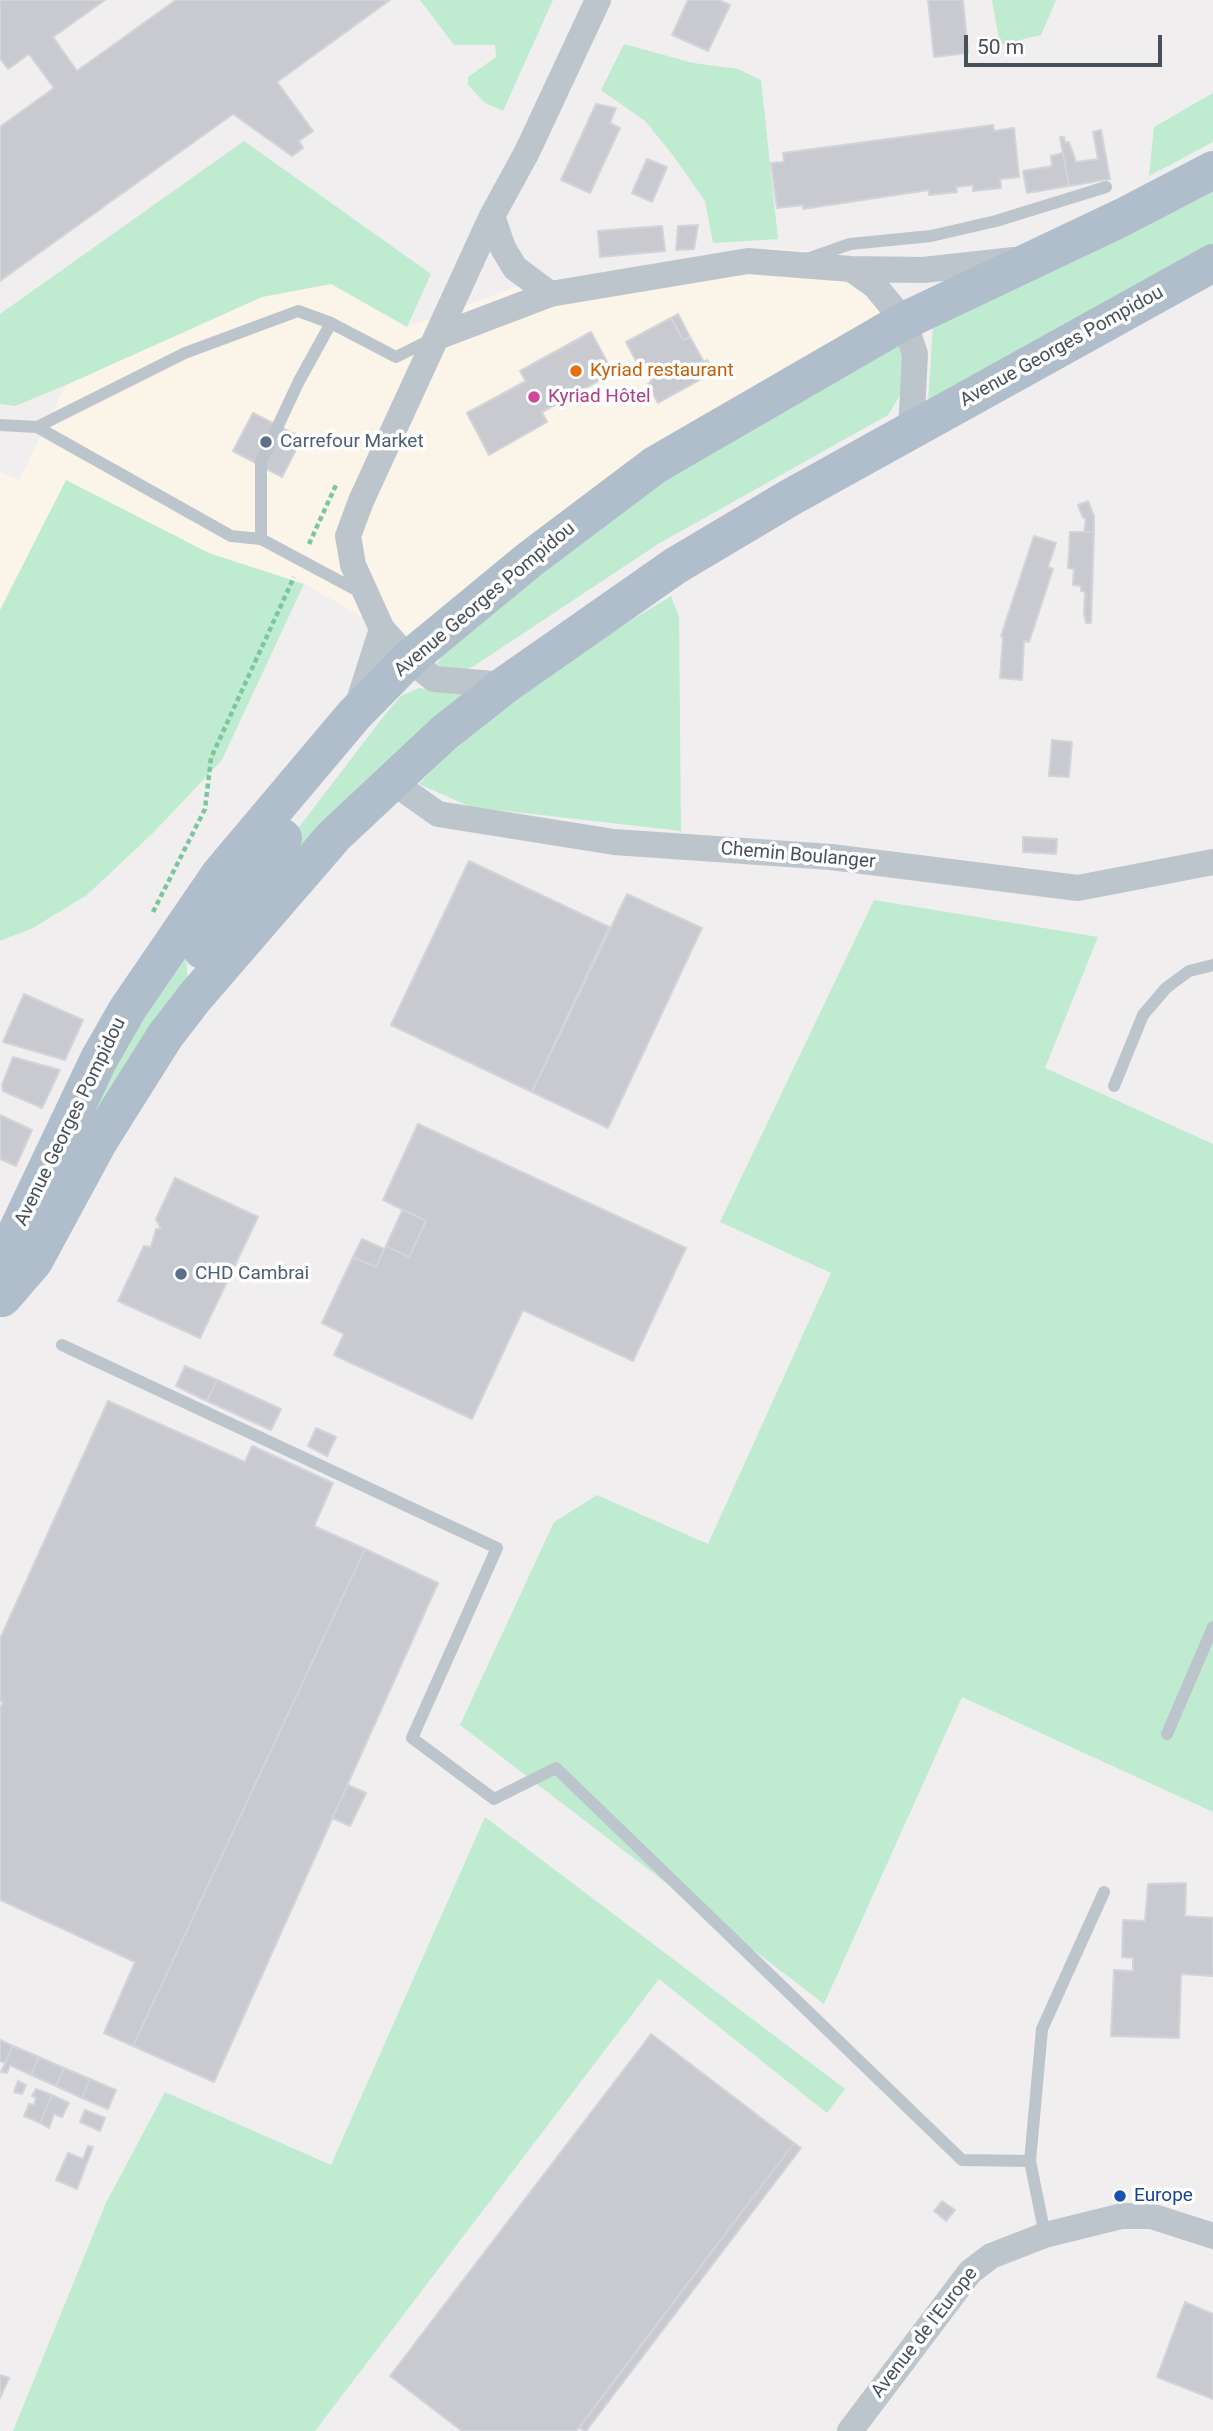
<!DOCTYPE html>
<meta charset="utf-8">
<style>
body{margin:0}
#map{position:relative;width:1213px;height:2431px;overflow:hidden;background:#f0eeee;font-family:Roboto,sans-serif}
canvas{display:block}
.scale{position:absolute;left:964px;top:35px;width:198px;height:32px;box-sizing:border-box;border:4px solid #48515a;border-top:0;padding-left:9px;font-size:21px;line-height:24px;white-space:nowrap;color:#48515a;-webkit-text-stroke:5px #fff;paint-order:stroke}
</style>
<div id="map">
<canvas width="1213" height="2431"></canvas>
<div class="scale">50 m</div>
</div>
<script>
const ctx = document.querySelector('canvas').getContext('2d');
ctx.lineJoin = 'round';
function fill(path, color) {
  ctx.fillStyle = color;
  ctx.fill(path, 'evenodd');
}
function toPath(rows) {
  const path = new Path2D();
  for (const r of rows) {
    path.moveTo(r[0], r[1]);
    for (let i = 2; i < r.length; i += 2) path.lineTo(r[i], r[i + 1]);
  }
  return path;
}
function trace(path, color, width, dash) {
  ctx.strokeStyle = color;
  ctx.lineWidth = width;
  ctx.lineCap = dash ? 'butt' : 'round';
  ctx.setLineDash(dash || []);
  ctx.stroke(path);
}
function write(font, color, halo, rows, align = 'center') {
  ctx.font = font + ' Roboto,sans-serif';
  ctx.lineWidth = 7;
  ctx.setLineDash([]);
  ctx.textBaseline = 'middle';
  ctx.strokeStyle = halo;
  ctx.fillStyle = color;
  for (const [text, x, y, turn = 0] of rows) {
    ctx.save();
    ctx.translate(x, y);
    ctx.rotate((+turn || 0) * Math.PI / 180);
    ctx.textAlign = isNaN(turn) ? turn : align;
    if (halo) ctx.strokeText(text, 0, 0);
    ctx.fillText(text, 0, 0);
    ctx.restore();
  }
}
fill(toPath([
 [771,248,859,257,906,304,410,643,304,584,222,760,153,833,87,895,33,928,0,941,0,472,19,480,66,385,262,297,332,283,407,327,524,284]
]), '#faf5e8');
fill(toPath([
 [420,0,553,0,503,111,485,103,468,85,468,77,496,57,495,45,454,45],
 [992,0,1056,0,1041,35,1000,45],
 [624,44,693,63,738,69,761,80,778,239,713,243,705,201,672,154,645,121,601,90],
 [1213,93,1213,142,1149,176,1154,127],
 [244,141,431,274,407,327,331,284,262,297,66,385,15,406,0,404,0,314],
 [1213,184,1213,247,928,402,933,326],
 [885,345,904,346,906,385,888,415,658,544,474,666,465,670,442,669,437,664,445,651,635,499],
 [66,480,209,553,304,584,222,760,153,833,87,895,33,928,0,941,0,610],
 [671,596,679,617,681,831,471,807,419,784,472,730,536,678],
 [419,688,467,694,215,937,387,712,401,696],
 [874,900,1098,937,1045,1068,1213,1144,1213,1812,962,1697,824,2004,460,1725,554,1522,597,1495,708,1544,831,1273,720,1222],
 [186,958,188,981,97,1119,83,1119,107,1072],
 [485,1817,845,2089,827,2113,659,1979,315,2431,13,2431,106,2203,165,2092,331,2165]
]), '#bfebd1');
const building = toPath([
 [0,0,105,0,53,37,77,71,176,0,390,0,277,82,313,131,299,141,303,148,292,156,233,114,0,281,0,127,54,88,29,54,8,69,0,58,0,0],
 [688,0,719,0,730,5,708,51,672,35,688,0],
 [928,0,963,0,968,53,934,57,928,0],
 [596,104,616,108,610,123,620,128,590,193,561,180,596,104],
 [993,125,994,131,1014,128,1019,177,1000,179,1001,188,973,191,973,185,956,187,957,192,929,195,929,190,803,209,803,205,777,208,771,163,784,162,783,153,993,125],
 [1101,130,1110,179,1069,186,1060,137,1064,137,1065,143,1069,142,1076,162,1098,159,1093,132,1101,130],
 [1063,153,1069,186,1027,193,1023,171,1052,166,1051,156,1063,153],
 [647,159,667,167,652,202,632,193,647,159],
 [698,225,694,249,676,250,678,226,698,225],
 [662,226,665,251,600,257,598,231,662,226],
 [678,314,690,337,683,340,671,318,678,314],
 [671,318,683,340,690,337,704,362,707,360,714,372,658,403,648,384,651,381,644,369,642,372,626,342,671,318],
 [591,332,613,373,542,412,547,422,489,455,467,413,526,381,520,371,591,332],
 [253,413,302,438,282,477,233,451,253,413],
 [1088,501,1094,516,1094,532,1084,532,1086,518,1083,518,1078,505,1088,501],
 [1070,532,1094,532,1091,623,1086,623,1084,613,1085,592,1081,591,1081,586,1073,585,1074,569,1068,568,1070,532],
 [1034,536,1056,543,1048,567,1053,569,1029,642,1024,641,1022,680,1000,678,1003,637,1001,636,1034,536],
 [1052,740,1072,742,1069,777,1049,776,1052,740],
 [1023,837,1057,839,1056,854,1023,852,1023,837],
 [469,861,609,927,532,1092,391,1025,469,861],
 [627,894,702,928,608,1128,532,1092,627,894],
 [24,994,83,1020,65,1060,3,1042,24,994],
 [13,1057,60,1070,42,1108,3,1091,2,1085,13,1057],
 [0,1115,32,1130,16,1166,0,1159,0,1115],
 [418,1124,686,1248,633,1361,523,1310,472,1419,334,1355,344,1334,322,1323,353,1257,376,1267,386,1246,409,1257,426,1221,383,1200,418,1124],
 [175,1178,258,1217,200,1338,118,1301,144,1246,151,1247,156,1229,161,1229,156,1219,175,1178],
 [403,1209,426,1221,409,1257,386,1246,403,1209],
 [362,1239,384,1249,376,1267,353,1257,362,1239],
 [185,1366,217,1380,207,1401,176,1386,185,1366],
 [217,1380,281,1409,271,1430,207,1401,217,1380],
 [108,1401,245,1462,252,1446,333,1483,314,1526,365,1549,133,2046,104,2033,135,1962,0,1900,0,1708,3,1702,0,1701,0,1639,108,1401],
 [316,1428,336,1437,327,1456,308,1446,316,1428],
 [365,1549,438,1583,214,2082,133,2046,365,1549],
 [348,1785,366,1793,350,1826,332,1818,348,1785],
 [1186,1883,1185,1916,1213,1918,1213,1976,1181,1974,1179,2038,1111,2036,1114,1970,1133,1971,1133,1958,1122,1957,1123,1920,1145,1921,1148,1884,1186,1883],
 [651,2034,794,2143,576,2431,462,2431,390,2376,651,2034],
 [0,2040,13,2046,5,2063,0,2061,0,2040],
 [13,2046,39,2057,31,2075,10,2065,7,2073,1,2072,13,2046],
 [39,2057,64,2068,56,2086,31,2075,39,2057],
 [64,2068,90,2079,82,2098,56,2086,64,2068],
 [90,2079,116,2090,108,2109,82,2098,90,2079],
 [18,2081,26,2085,22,2094,14,2092,18,2081],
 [36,2089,52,2095,40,2123,24,2116,29,2104,34,2105,36,2098,32,2096,36,2089],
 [52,2095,69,2103,62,2117,54,2114,49,2128,40,2123,52,2095],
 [85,2110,105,2118,100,2131,80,2122,85,2110],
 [794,2143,801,2148,586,2431,579,2428,794,2143],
 [88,2146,93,2147,77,2189,56,2180,68,2153,83,2159,88,2146],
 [942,2201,955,2210,946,2221,934,2211,942,2201],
 [1185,2302,1213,2314,1213,2399,1157,2377,1185,2302],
 [0,2375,9,2378,0,2398,0,2375]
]);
fill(building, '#c9cad0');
trace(building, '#d2d4d9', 2);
trace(toPath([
 [309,544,336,485],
 [153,912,205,809,211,758,294,577]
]), '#7ac6a1', 4.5, [5, 3.5]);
trace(toPath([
 [807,259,850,244,931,236,996,221,1106,187],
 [0,425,37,427,231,536,261,539,360,592],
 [37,427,185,353,298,311,331,323,396,357,430,340],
 [261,539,261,462,299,381,331,323],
 [1114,1086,1143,1015,1166,988,1189,971,1213,965],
 [62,1345,497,1548,412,1738,494,1799,556,1768,962,2160,1030,2161,1045,2235],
 [1167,1734,1213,1627],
 [1030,2161,1042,2029,1104,1892]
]), '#bdc5cc', 12);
trace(toPath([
 [492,216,503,248,515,268,550,294],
 [851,269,875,286,904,321,915,354,911,431],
 [437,337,550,294,748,261,851,269,923,270,1014,260],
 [505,685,434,679,409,659,382,629,353,565,348,536,361,501,492,216,527,152,598,0],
 [357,707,382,629],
 [393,778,404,790,438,814,614,842,831,857,1078,888,1213,862],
 [850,2431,970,2272,991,2256,1045,2235,1122,2216,1151,2216,1213,2236]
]), '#bdc5cc', 26);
trace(toPath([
 [202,950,203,944,283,838],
 [3,1297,34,1261,99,1141,165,1036,195,997,334,836,444,733,505,685,675,566,791,497,1213,263],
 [2,1298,10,1246,99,1059,127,1010,220,874,354,715,409,659,529,560,655,465,904,321,1123,217,1213,170]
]), '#b0bdcb', 38);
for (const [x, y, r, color] of [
 [576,371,7,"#e8710a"],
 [534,397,7,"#d1479c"],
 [266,442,7,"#5c6f8a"],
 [181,1274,7,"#5c6f8a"],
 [1120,2196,7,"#1a4fb4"]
]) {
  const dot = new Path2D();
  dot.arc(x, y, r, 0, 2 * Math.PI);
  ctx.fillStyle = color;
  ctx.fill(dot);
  trace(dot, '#fff', 2.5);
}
write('19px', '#48515a', '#fff', [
 ["Avenue Georges Pompidou",1062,347,-29],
 ["Avenue Georges Pompidou",485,600,-40],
 ["Chemin Boulanger",798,856,5],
 ["Avenue Georges Pompidou",71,1122,-64],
 ["Avenue de l'Europe",925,2333,-52]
]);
write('19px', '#c56008', '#fff', [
 ["Kyriad restaurant",590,371]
], 'left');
write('19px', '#b23c85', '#fff', [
 ["Kyriad Hôtel",548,397]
], 'left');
write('19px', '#4e5e75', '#fff', [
 ["Carrefour Market",280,442],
 ["CHD Cambrai",195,1274]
], 'left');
write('19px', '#164399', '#fff', [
 ["Europe",1134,2196]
], 'left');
</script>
